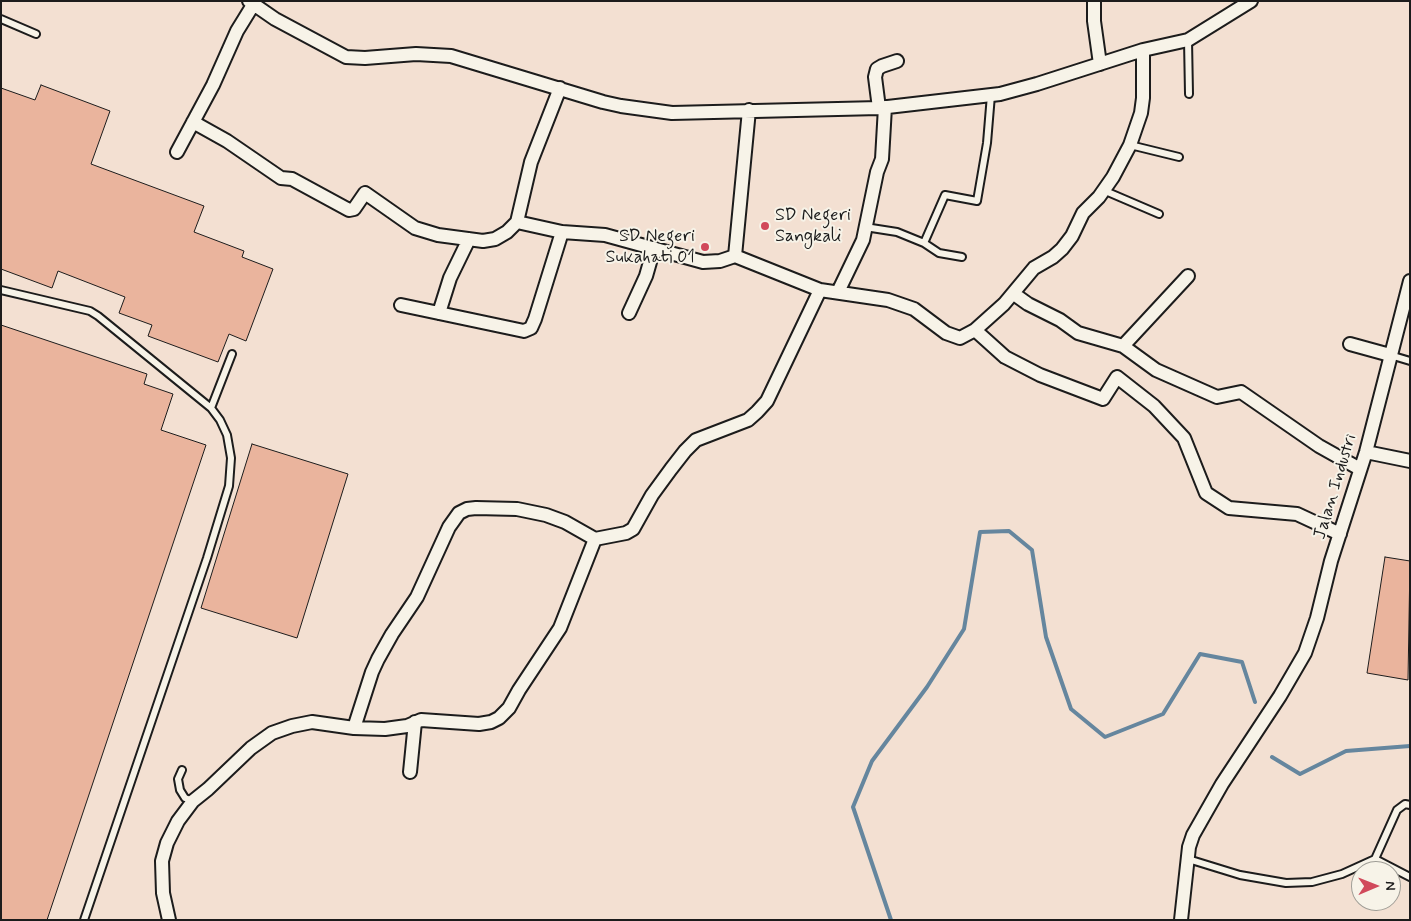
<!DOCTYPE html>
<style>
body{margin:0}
#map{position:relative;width:1411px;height:921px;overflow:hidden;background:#f3e0d2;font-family:Mynerve,sans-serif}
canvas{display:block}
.frame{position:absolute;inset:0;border:2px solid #1c1c1c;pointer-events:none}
.north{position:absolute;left:1351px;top:861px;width:50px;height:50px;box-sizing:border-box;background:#f7f3e8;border:1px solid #9f9d96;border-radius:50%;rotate:89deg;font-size:14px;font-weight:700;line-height:20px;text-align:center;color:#1c1c1c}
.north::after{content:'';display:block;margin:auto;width:18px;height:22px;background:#d1495b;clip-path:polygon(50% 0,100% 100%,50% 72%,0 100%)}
</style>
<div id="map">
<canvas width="1411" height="921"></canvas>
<div class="frame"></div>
<div class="north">N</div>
</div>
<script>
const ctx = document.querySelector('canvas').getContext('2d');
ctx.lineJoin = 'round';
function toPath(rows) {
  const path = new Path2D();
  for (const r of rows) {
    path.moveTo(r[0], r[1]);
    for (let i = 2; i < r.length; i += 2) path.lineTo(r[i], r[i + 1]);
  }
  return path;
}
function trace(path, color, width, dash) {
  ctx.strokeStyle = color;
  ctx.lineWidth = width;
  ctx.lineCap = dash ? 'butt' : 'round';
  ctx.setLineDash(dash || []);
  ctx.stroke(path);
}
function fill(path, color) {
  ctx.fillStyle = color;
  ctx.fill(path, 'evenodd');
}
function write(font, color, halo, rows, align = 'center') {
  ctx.font = font + ' Mynerve,sans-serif';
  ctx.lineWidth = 4;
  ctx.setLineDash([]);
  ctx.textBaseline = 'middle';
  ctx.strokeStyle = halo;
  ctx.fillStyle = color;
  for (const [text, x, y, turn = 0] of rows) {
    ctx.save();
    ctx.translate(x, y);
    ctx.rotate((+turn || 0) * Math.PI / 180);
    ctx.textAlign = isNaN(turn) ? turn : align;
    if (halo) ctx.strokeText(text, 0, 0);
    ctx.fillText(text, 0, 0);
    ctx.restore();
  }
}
trace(toPath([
 [1272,757,1300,774,1346,751,1410,746],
 [891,920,853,807,872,761,927,687,964,629,980,532,1009,531,1032,550,1046,637,1071,709,1105,737,1163,714,1200,654,1242,662,1255,702]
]), '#65869e', 4);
const building = toPath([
 [41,85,110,111,91,164,204,206,194,232,244,251,242,257,273,269,246,341,229,334,218,362,148,336,152,325,119,313,125,297,58,271,52,288,1,269,1,88,35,100,41,85],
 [1,325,147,374,144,384,173,394,161,430,206,445,47,920,1,920,1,325],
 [252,444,348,474,297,638,201,608,252,444],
 [1385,557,1410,561,1408,680,1367,673,1385,557]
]);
fill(building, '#eab49d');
trace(building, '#1c1c1c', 1);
const service = toPath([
 [1,19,36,34],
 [1188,40,1189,94],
 [1130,145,1179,157],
 [1103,190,1159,214],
 [865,227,897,232,924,243,939,253,962,257],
 [924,243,945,195,977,201,987,143,991,95],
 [1,290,90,311,98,316,211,408,220,420,227,435,231,458,229,486,207,558,84,920],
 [1390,355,1410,361],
 [211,408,232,354],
 [182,770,178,779,180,790,185,798,193,801],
 [1188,859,1240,875,1286,883,1312,882,1342,874,1375,859,1397,810,1405,804,1410,805],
 [1375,859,1410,877]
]);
const minor = toPath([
 [249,1,275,19,346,57,365,58,416,54,451,56,603,102,621,106,672,113,879,108,1000,94,1037,84,1143,50,1188,40,1251,1],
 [1094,1,1094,21,1100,64],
 [879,108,875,77,877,69,882,66,897,61],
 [749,110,735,256,820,290,888,300,914,309,946,333,960,338,975,330,1004,304,1034,268,1053,257,1062,249,1072,236,1083,213,1099,197,1113,177,1130,145,1141,113,1143,98,1143,50],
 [193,122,227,141,281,178,292,179,349,210,354,209,365,193,415,228,438,235,483,241,495,239,507,232,517,222,562,232,605,235,703,262,720,261,735,256],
 [177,152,213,85,237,31,253,5],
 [517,222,531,162,560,88],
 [1188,276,1123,346,1156,370,1217,397,1241,392,1319,446,1360,469],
 [838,292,863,240,877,172,882,159,885,107],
 [1014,294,1028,304,1060,320,1078,333,1123,346],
 [401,305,524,331,531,328,535,319,562,232],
 [439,313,450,278,469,239],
 [629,313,646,276,654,248],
 [975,330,1005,357,1040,375,1103,399,1117,377,1154,406,1184,438,1206,493,1229,508,1297,514,1340,534],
 [1350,344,1390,355],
 [1366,452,1410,461],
 [354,728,372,672,378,659,392,634,417,597,449,527,459,513,467,509,476,508,517,509,546,515,565,522,595,539],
 [410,772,415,722],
 [169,920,163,893,162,861,167,843,178,821,193,801,208,789,251,748,272,733,292,726,312,722,354,728,385,729,407,726,421,720,479,724,491,722,499,718,509,708,519,690,560,628,595,539,626,533,633,529,652,495,671,469,685,451,696,440,748,420,757,412,767,401,820,290],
 [1181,920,1189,847,1193,835,1222,784,1280,696,1305,653,1317,618,1331,561,1366,452,1410,281]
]);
trace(service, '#1c1c1c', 10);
trace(minor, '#1c1c1c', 16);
trace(service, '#f7f3e8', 6);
trace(minor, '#f7f3e8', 12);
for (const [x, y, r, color] of [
 [765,226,5,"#d1495b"],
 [705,247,5,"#d1495b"]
]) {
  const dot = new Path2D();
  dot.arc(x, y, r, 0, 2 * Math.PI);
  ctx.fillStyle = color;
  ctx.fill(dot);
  trace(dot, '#f7f3e8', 2);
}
write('18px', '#1c1c1c', '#f7f3e8', [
 ["SD Negeri",775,216],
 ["Sangkali",775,237],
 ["SD Negeri",695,237,"right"],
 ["Sukahati 01",695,258,"right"]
], 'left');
write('18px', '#1c1c1c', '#f7f3e8', [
 ["Jalan Industri",1336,487,-73]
]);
</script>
